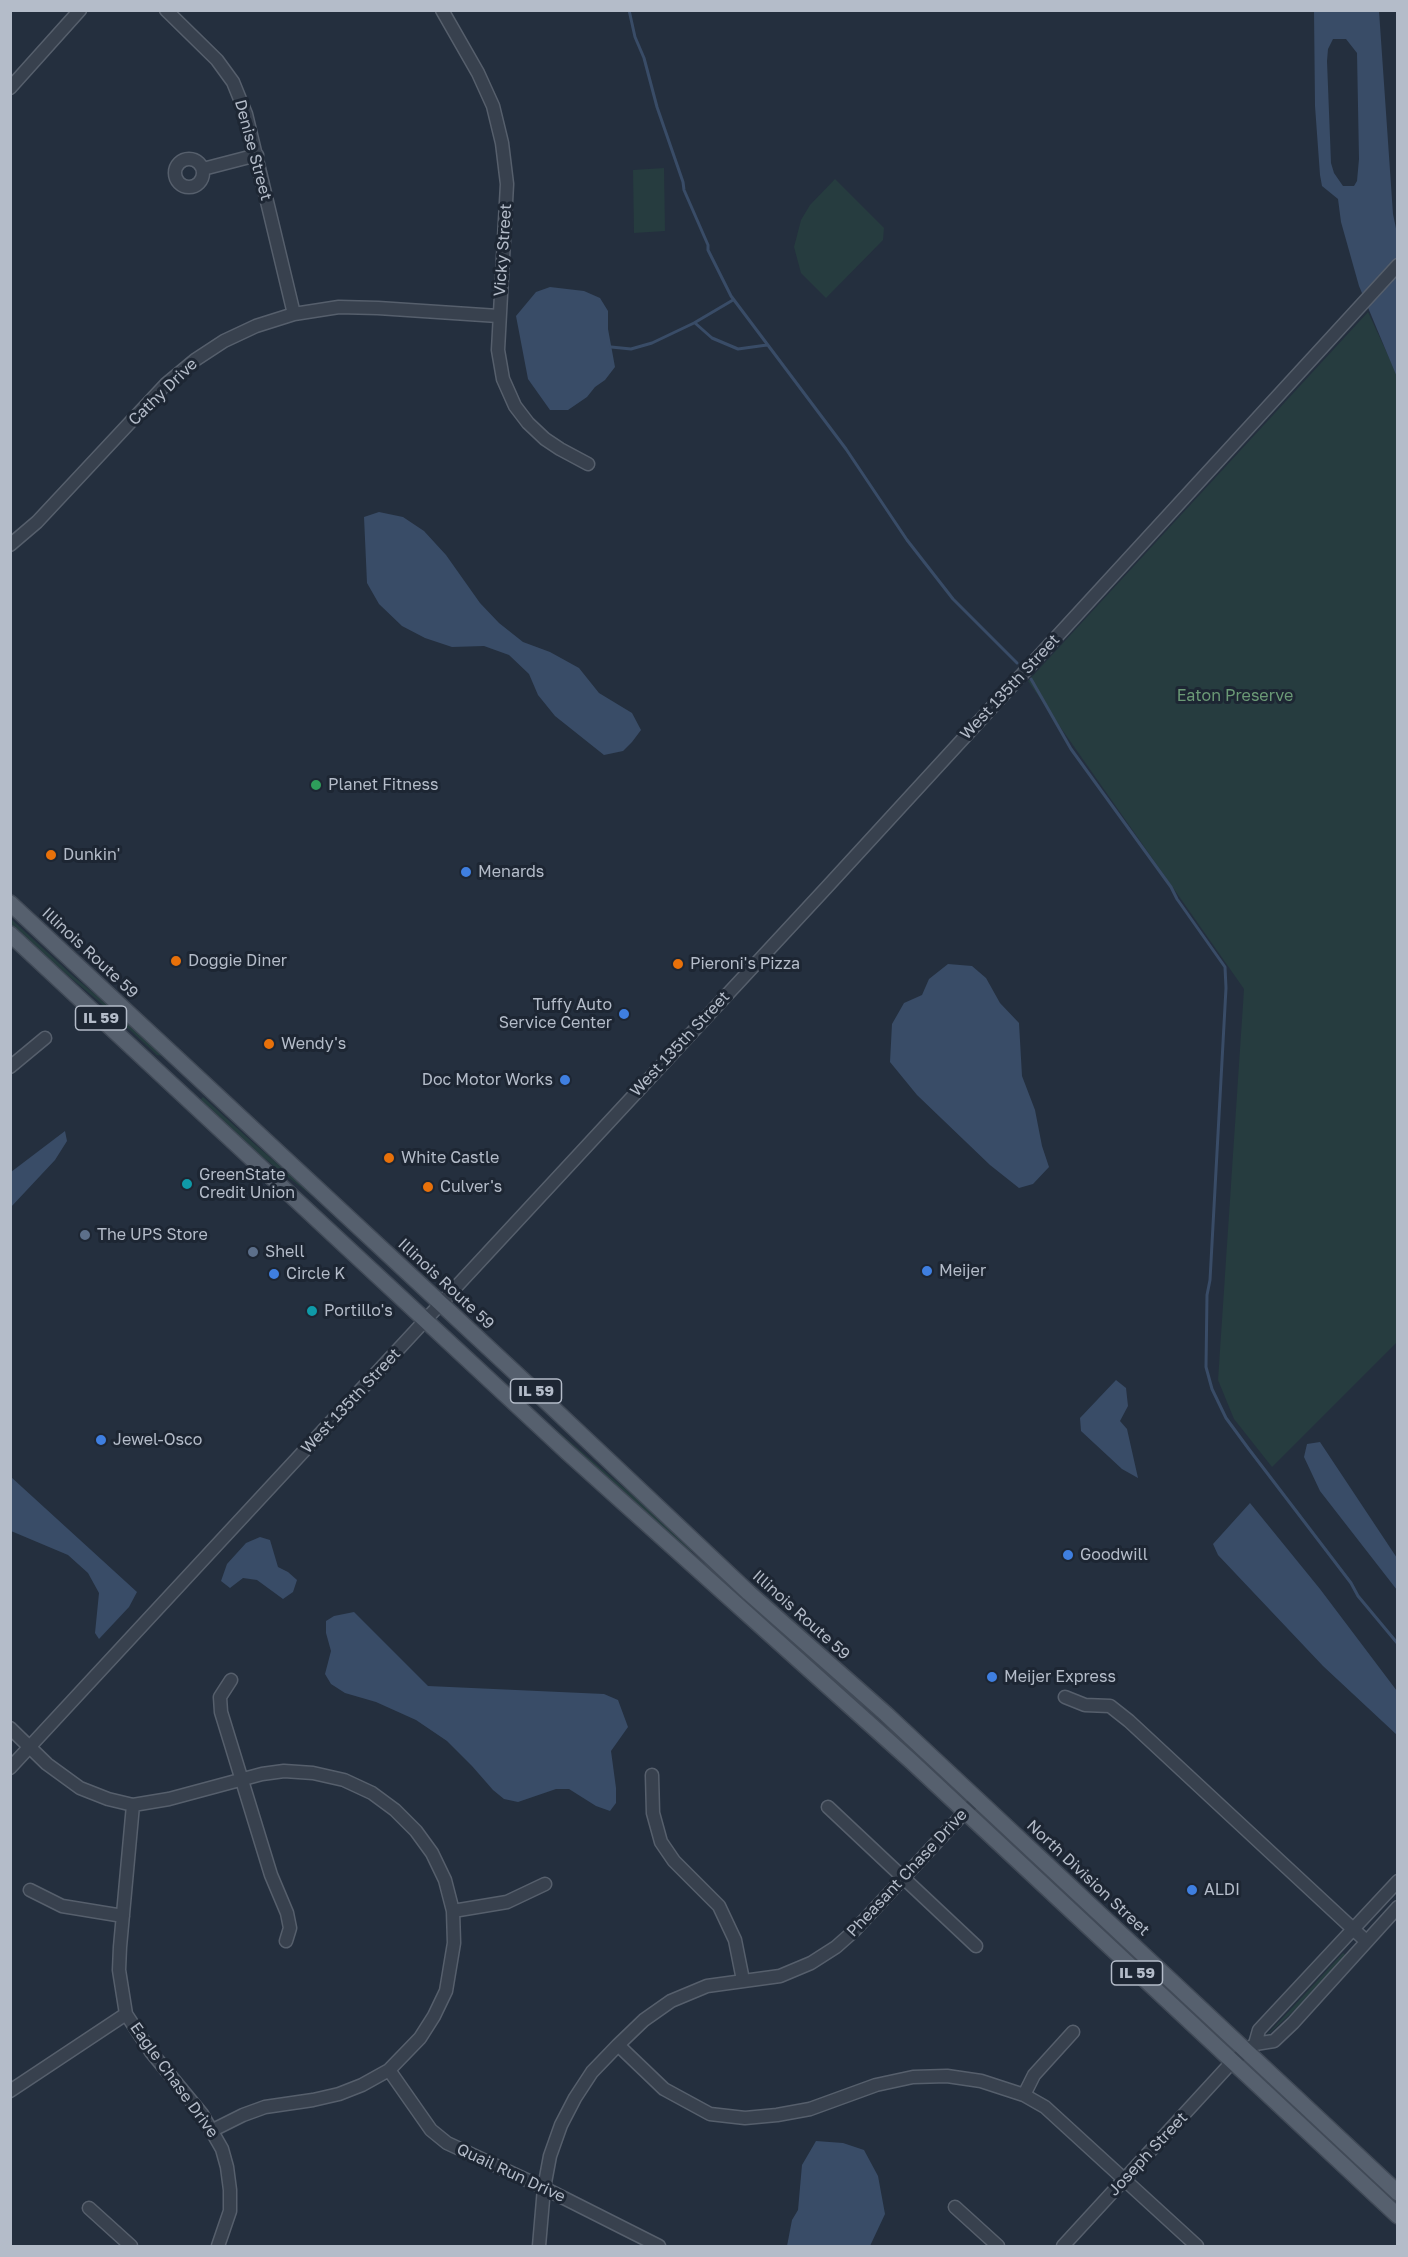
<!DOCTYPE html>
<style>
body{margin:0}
#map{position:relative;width:1408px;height:2257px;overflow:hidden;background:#242f3e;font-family:"Golos Text",sans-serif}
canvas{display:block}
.frame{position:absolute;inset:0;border:12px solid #b4bcc9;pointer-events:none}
</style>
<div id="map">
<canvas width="1408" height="2257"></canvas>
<div class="frame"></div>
</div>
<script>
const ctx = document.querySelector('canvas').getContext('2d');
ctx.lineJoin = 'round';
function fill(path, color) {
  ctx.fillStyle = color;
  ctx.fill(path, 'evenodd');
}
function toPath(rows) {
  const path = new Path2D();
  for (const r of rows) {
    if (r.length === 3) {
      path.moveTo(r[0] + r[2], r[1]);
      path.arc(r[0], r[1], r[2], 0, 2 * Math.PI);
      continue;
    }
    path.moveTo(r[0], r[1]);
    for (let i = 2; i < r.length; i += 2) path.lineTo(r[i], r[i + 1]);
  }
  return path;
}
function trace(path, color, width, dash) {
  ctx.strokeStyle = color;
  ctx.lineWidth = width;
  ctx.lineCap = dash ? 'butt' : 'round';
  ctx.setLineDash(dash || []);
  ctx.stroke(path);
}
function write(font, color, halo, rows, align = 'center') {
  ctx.font = font + ' "Golos Text",sans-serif';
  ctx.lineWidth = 6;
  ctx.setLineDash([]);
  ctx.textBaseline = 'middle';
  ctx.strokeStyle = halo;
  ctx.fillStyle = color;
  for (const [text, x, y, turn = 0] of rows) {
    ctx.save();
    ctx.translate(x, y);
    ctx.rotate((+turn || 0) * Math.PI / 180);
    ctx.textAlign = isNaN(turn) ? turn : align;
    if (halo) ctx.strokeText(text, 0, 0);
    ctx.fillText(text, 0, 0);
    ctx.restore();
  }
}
fill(toPath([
 [664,168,665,231,634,233,633,170],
 [835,179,884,228,883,240,826,298,801,273,794,247,801,220,810,205],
 [1368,312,1398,377,1397,1342,1272,1467,1234,1419,1218,1380,1244,989,1028,681],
 [10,918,73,976,140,1031,159,1050,162,1056,157,1055,102,1004,36,949,11,925],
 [203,1097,249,1139,312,1194,311,1195,251,1148,200,1100],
 [553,1427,660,1519,697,1552,684,1550,551,1429],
 [1343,1953,1346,1955,1296,2009,1265,2037]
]), '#263c3f');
fill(toPath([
 [1314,11,1379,11,1393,214,1398,238,1397,377,1359,286,1341,222,1338,199,1322,186,1320,175,1315,106],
 [1333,39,1346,39,1357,53,1359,159,1357,181,1354,186,1343,186,1334,173,1331,163,1327,61,1328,49],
 [550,287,584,291,600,298,608,311,608,329,615,367,605,380,595,387,587,397,568,410,550,410,528,379,516,316,536,292],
 [379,512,403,517,424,531,446,555,480,603,499,623,523,642,550,652,579,668,599,693,632,713,641,730,632,742,623,751,604,755,555,716,538,695,529,674,509,655,484,646,452,647,425,638,402,626,379,604,367,583,364,517],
 [948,964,972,966,986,978,1000,1003,1019,1023,1022,1076,1035,1110,1042,1146,1049,1167,1033,1184,1019,1188,990,1165,917,1095,890,1062,892,1024,904,1003,922,995,929,979],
 [65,1131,67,1141,55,1160,11,1207,11,1172],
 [1116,1380,1126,1388,1128,1406,1120,1421,1127,1429,1138,1478,1122,1469,1081,1431,1080,1418],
 [1320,1442,1397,1558,1397,1590,1320,1491,1304,1457,1307,1444],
 [11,1477,137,1592,129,1607,99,1639,95,1633,99,1593,88,1573,68,1555,11,1531],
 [1250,1503,1320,1589,1397,1691,1397,1735,1323,1666,1218,1555,1213,1544],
 [260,1537,270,1540,278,1567,288,1572,297,1580,293,1592,283,1599,257,1580,243,1578,230,1588,221,1581,227,1564,246,1543],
 [354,1612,428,1686,604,1694,618,1700,628,1727,611,1751,616,1788,616,1803,610,1811,596,1806,569,1789,556,1789,518,1802,504,1799,493,1790,472,1766,447,1741,416,1720,376,1702,345,1693,331,1684,325,1674,331,1651,326,1633,326,1621,334,1616],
 [816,2141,843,2143,864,2150,878,2176,885,2214,870,2246,787,2246,792,2220,798,2210,802,2165]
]), '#394c67');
trace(toPath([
 [629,10,635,37,644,58,657,107,683,182,684,190,708,245,708,250,731,296,846,449,907,540,953,599,1017,663],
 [695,323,712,338,738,349,767,345],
 [611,347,631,349,652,343,694,323,733,300],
 [1031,679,1071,749,1171,887,1177,899,1225,967,1226,988,1210,1280,1207,1295,1206,1367,1212,1389,1226,1418,1248,1448,1351,1583,1358,1596,1398,1644]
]), '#394c67', 3);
const minor = toPath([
 [166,10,217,60,233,82,246,114,294,314],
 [442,10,478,73,493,106,502,143,507,184,498,350,503,379,515,406,528,423,545,439,560,449,588,464],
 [10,88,80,10],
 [189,173,14],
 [203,169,257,155],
 [10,545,37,522,166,384,195,360,224,341,256,326,294,314,339,307,378,308,498,316],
 [10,1067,45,1038],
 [231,1680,220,1697,221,1712,271,1875,287,1913,290,1928,286,1941],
 [1065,1697,1085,1705,1110,1706,1129,1721,1366,1941],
 [10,1728,47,1764,80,1788,108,1799,133,1805,169,1799,262,1774,284,1771,313,1773,344,1780,372,1793,395,1810,416,1831,432,1853,445,1880,453,1911,454,1943,446,1991,434,2016,420,2038,389,2070,362,2085,339,2094,313,2100,265,2107,243,2115,213,2130],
 [10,1768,827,887,1398,265],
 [652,1775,653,1813,661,1842,674,1861,719,1906,735,1940,743,1980],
 [133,1805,120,1947,119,1970,126,2014,151,2052,202,2114,222,2149,227,2167,230,2190,230,2211,218,2246],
 [828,1807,976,1946],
 [30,1890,62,1906,123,1916],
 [453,1911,507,1902,545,1884],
 [1255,2044,1274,2041,1293,2023,1398,1907],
 [618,2045,664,2089,710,2114,745,2118,777,2115,810,2109,876,2085,913,2077,947,2076,981,2081,1024,2095,1045,2107,1197,2246],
 [389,2070,431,2130,447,2143,544,2188,659,2246],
 [10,2091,126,2014],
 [1024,2095,1034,2075,1073,2032],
 [955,2207,998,2246],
 [89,2208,131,2246],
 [539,2246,544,2188,550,2156,561,2125,575,2098,592,2072,618,2045,644,2020,671,2001,707,1986,780,1976,811,1963,836,1947,854,1931,977,1799],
 [1063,2246,1232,2062,1255,2044,1259,2030,1398,1881]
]);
const major = toPath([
 [10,903,536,1392,749,1593,886,1714,1398,2193],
 [10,934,567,1452,911,1761,1398,2216]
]);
trace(minor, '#565f6c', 15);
trace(major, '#414a57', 18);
trace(minor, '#38414e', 12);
trace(major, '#56606e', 15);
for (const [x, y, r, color] of [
 [316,785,6,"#2e9e5b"],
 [51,855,6,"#e8710a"],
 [466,872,6,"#3f7fe0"],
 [176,961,6,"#e8710a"],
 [678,964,6,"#e8710a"],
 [624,1014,6,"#3f7fe0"],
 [269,1044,6,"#e8710a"],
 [565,1080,6,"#3f7fe0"],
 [389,1158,6,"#e8710a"],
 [187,1184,6,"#0f9aa8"],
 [428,1187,6,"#e8710a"],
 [85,1235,6,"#5c6f8a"],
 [253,1252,6,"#5c6f8a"],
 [927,1271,6,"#3f7fe0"],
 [274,1274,6,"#3f7fe0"],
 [312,1311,6,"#0f9aa8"],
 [101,1440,6,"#3f7fe0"],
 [1068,1555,6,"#3f7fe0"],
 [992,1677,6,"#3f7fe0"],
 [1192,1890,6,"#3f7fe0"]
]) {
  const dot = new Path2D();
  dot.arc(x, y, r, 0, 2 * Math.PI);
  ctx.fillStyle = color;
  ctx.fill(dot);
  trace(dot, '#1d2633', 2);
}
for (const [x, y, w] of [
 [101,1018,51],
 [536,1391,51],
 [1137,1973,51]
]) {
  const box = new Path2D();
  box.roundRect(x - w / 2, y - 12, w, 24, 4.5);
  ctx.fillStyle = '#1d2633';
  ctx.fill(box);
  trace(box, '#b4bcc9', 1.5);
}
write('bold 15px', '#b4bcc9', null, [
 ["IL 59",101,1018],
 ["IL 59",536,1391],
 ["IL 59",1137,1973]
]);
write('16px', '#b4bcc9', '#1d2633', [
 ["Denise Street",253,150,75],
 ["Vicky Street",503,250,-86],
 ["Cathy Drive",163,392,-44],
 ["West 135th Street",1010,687,-47],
 ["Illinois Route 59",90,953,43],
 ["West 135th Street",680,1044,-47],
 ["Illinois Route 59",446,1284,43],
 ["West 135th Street",351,1401,-47],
 ["Illinois Route 59",801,1615,42],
 ["Pheasant Chase Drive",907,1873,-47],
 ["North Division Street",1088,1878,43],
 ["Eagle Chase Drive",174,2080,54],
 ["Joseph Street",1148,2154,-47],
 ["Quail Run Drive",511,2173,25]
]);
write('16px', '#6b9a76', '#1d2633', [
 ["Eaton Preserve",1235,696]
]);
write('16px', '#b4bcc9', '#1d2633', [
 ["Planet Fitness",328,785],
 ["Dunkin'",63,855],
 ["Menards",478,872],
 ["Doggie Diner",188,961],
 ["Pieroni's Pizza",690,964],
 ["Tuffy Auto",612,1005,"right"],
 ["Service Center",612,1023,"right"],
 ["Wendy's",281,1044],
 ["Doc Motor Works",553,1080,"right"],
 ["White Castle",401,1158],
 ["GreenState",199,1175],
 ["Credit Union",199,1193],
 ["Culver's",440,1187],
 ["The UPS Store",97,1235],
 ["Shell",265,1252],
 ["Meijer",939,1271],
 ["Circle K",286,1274],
 ["Portillo's",324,1311],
 ["Jewel-Osco",113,1440],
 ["Goodwill",1080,1555],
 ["Meijer Express",1004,1677],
 ["ALDI",1204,1890]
], 'left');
</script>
